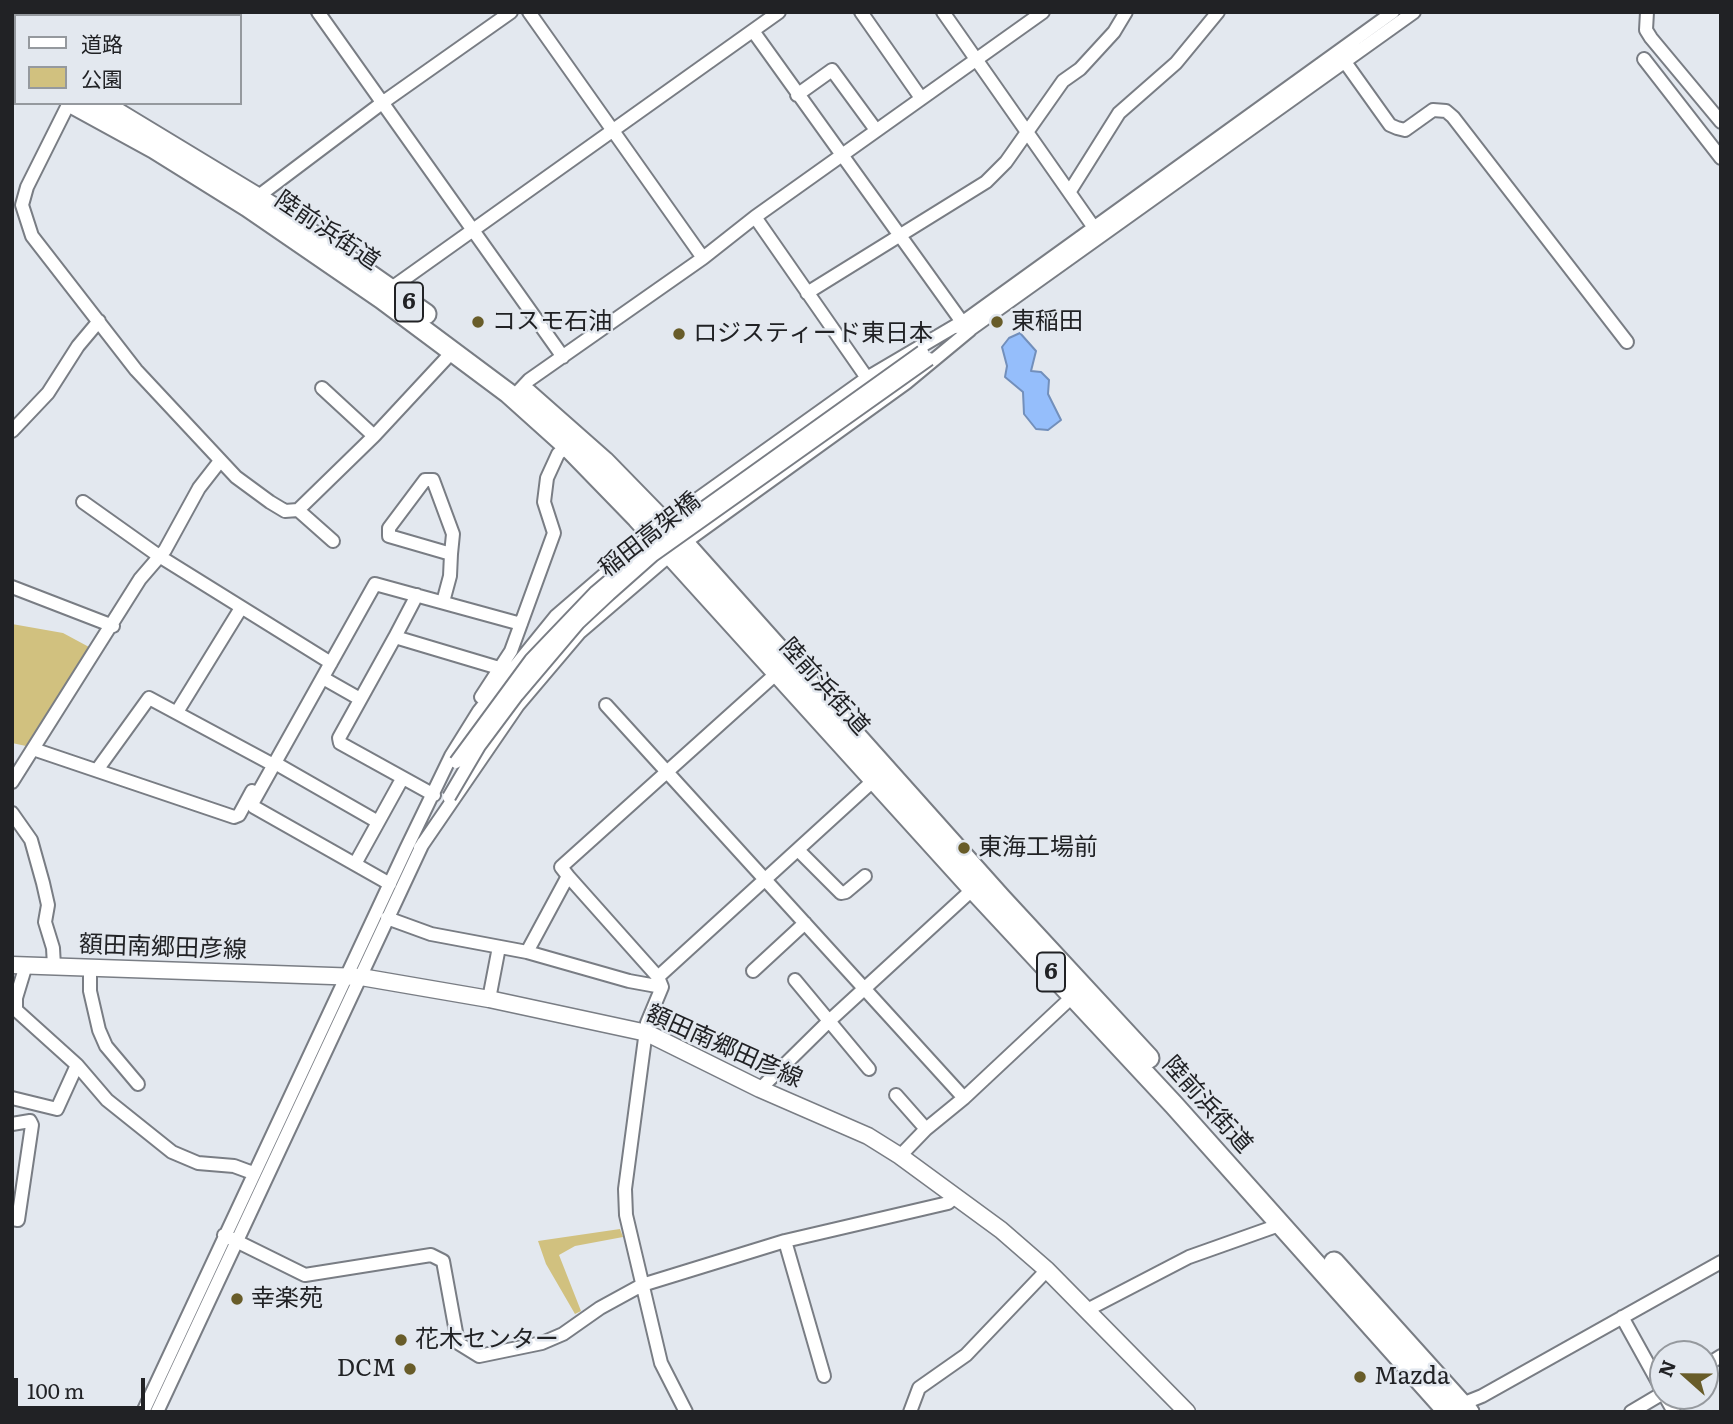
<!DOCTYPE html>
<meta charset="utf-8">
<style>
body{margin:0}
#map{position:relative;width:1733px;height:1424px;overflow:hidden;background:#e3e8ef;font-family:Literata,"Noto Sans JP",serif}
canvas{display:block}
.frame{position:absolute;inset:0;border:14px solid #212225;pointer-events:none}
.legend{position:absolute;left:14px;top:14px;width:228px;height:91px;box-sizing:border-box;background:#e3e8ef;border:2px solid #95999e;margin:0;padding:9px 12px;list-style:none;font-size:21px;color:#212225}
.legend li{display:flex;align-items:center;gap:14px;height:35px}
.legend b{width:35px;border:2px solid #95999e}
.north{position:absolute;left:1649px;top:1340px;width:70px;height:70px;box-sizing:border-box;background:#e3e8ef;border:2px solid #95999e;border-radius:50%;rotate:291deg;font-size:19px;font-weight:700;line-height:28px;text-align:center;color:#212225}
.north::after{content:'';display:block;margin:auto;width:24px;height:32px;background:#685c29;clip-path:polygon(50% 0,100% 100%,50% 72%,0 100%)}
.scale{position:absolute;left:14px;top:1378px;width:131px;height:32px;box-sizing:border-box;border:4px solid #212225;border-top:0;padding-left:9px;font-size:21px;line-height:24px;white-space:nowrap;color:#212225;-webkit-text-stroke:5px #e3e8ef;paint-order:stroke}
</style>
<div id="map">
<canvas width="1733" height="1424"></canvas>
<div class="frame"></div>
<ul class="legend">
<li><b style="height:9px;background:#fff"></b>道路</li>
<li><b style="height:19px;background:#d1c17f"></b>公園</li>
</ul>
<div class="north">N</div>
<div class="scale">100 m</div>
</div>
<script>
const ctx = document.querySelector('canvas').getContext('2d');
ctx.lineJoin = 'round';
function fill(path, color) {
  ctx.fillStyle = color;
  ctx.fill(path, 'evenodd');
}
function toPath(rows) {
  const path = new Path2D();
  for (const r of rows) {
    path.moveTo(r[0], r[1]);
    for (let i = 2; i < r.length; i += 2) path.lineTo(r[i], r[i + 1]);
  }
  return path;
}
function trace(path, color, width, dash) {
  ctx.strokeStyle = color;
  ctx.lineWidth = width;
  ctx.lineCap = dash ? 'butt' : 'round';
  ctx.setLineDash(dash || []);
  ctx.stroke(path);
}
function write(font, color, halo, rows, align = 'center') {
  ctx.font = font + ' Literata,"Noto Sans JP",serif';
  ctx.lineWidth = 5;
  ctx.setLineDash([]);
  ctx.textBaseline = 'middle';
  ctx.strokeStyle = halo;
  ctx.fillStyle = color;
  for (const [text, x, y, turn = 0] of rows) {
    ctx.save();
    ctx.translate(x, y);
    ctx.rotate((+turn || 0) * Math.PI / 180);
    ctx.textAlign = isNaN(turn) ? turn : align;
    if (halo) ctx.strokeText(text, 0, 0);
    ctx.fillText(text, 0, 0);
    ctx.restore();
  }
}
fill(toPath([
 [12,624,63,633,89,647,26,746,12,743],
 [620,1229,623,1237,575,1246,559,1255,581,1311,575,1314,546,1264,538,1241]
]), '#d1c17f');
const water = toPath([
 [1020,333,1036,351,1031,371,1041,372,1049,380,1048,394,1061,420,1048,430,1036,429,1024,414,1023,392,1005,377,1007,366,1002,347,1009,338,1020,333]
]);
fill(water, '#95befb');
trace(water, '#728fbb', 2);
const minor = toPath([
 [318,12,563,357],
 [529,12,703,258],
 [861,12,921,98],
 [943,12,1097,232],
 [1647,12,1646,30,1651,38,1721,122],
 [753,31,962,322],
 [1644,59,1721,158],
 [1345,62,1390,125,1397,128,1405,130,1433,110,1446,111,1453,117,1627,342],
 [797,95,832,70,876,130],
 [69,103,27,187,22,205,32,236,136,370,236,477,270,502,285,511,298,510,374,436,454,350],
 [1070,191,1119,113,1176,63,1218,12],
 [252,201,382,103,511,12],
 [755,217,867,378],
 [386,292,779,12],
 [807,293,986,182,1006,162,1063,81,1080,69,1114,32,1126,12],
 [956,327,1393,12],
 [965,333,1414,12],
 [322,388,374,436],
 [514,396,529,380,703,258,755,217,1043,12],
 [12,431,48,393,78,346,99,321],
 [83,502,159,556,331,663],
 [298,510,333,541],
 [12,587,113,626],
 [443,602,450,576,451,554,389,536,389,528,425,480,433,480,453,534,451,554],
 [395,637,417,595],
 [323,678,360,699],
 [481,697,511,651,554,533,544,502,547,478,558,454,567,446],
 [606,705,964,1098],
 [177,712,241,608],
 [33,749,234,817,239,815,252,791],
 [275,763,378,822],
 [97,770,149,698,268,762],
 [12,782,140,579,165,550,199,488,220,461],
 [434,795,340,743,339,738,395,637,499,668],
 [12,813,31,840,43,883,48,905,45,922,53,948,54,966],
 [420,848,518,705,579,633,684,543,906,383,970,330],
 [799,851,841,893,846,892,865,876],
 [355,864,402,779],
 [568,876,561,867,778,672],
 [390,884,254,807,253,802,375,584,521,624],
 [387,918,431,934,527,952,629,981,662,987],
 [527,952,568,876,658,977],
 [90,968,90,991,99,1030,106,1046,138,1084],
 [753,971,805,923],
 [795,980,869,1069],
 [489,999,499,947],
 [77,1065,107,1100,172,1152,198,1163,234,1166,253,1173],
 [760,1089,828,1022,973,889],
 [896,1095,926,1129],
 [12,1098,57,1109,77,1065,16,1010,16,998,26,965],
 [12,1124,30,1121,32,1125,18,1220,12,1219],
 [900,1156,926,1129,964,1098,1073,996],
 [224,1235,305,1275,431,1255,443,1261,458,1343,479,1356,542,1343,563,1334,600,1308,642,1285,785,1241,948,1203,956,1196],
 [785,1241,824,1376],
 [1087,1310,1189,1257,1282,1224],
 [1622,1317,1663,1391],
 [1705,1366,1721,1356],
 [1665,1396,1674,1412],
 [1457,1406,1482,1396,1721,1262],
 [143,1412,406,849,451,756,479,711,556,616,664,523,867,378,962,322],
 [157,1412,423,843],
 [686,1412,661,1363,626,1215,625,1189,647,1023,662,987,658,977,874,780],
 [910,1412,919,1388,966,1355,1047,1270],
 [1631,1412,1663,1393]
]);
const major = toPath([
 [12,965,361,977,489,999,647,1033,760,1089,868,1136,900,1156,1001,1230,1047,1270,1187,1412]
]);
const highway = toPath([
 [12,55,16,57],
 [12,73,16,75],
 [71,103,155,149,248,207,382,299,508,393,567,446,637,518,973,889,1174,1105,1448,1412],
 [101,103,276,209,426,314],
 [527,393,604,461,684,543,1001,898,1149,1058],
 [1334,1262,1469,1412]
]);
trace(minor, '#797d84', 16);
trace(major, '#797d84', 19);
trace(highway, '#797d84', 23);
trace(minor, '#fff', 12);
trace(major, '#fff', 16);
trace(highway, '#fff', 19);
const minorBridge = toPath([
 [456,762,531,660,596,592,648,548,922,352],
 [449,797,479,746,517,695,578,623,609,594,653,555,929,359]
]);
trace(minorBridge, '#797d84', 16, []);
trace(minorBridge, '#fff', 12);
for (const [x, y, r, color] of [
 [478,322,7,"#685c29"],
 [997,322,7,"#685c29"],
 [679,334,7,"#685c29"],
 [964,848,7,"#685c29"],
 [237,1299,7,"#685c29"],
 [401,1340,7,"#685c29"],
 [410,1369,7,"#685c29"],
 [1360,1377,7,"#685c29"]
]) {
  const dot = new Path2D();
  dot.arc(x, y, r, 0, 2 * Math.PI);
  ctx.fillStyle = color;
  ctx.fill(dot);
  trace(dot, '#e3e8ef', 2.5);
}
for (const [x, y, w] of [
 [409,302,28],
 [1051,972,28]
]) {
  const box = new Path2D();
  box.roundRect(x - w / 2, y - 19.5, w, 39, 5);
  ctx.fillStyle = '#e3e8ef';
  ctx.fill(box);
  trace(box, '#212225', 2);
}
write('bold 23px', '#212225', null, [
 ["6",409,302],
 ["6",1051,972]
]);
write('24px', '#212225', '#e3e8ef', [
 ["陸前浜街道",327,231,34],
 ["稲田高架橋",650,535,-38],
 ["陸前浜街道",824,687,48],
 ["額田南郷田彦線",163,948,2],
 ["額田南郷田彦線",724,1047,24],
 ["陸前浜街道",1207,1105,48]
]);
write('24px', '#212225', '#e3e8ef', [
 ["コスモ石油",492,322],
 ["東稲田",1011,322],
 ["ロジスティード東日本",693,334],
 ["東海工場前",978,848],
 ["幸楽苑",251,1299],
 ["花木センター",415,1340],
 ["DCM",396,1369,"right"],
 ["Mazda",1374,1377]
], 'left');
</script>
